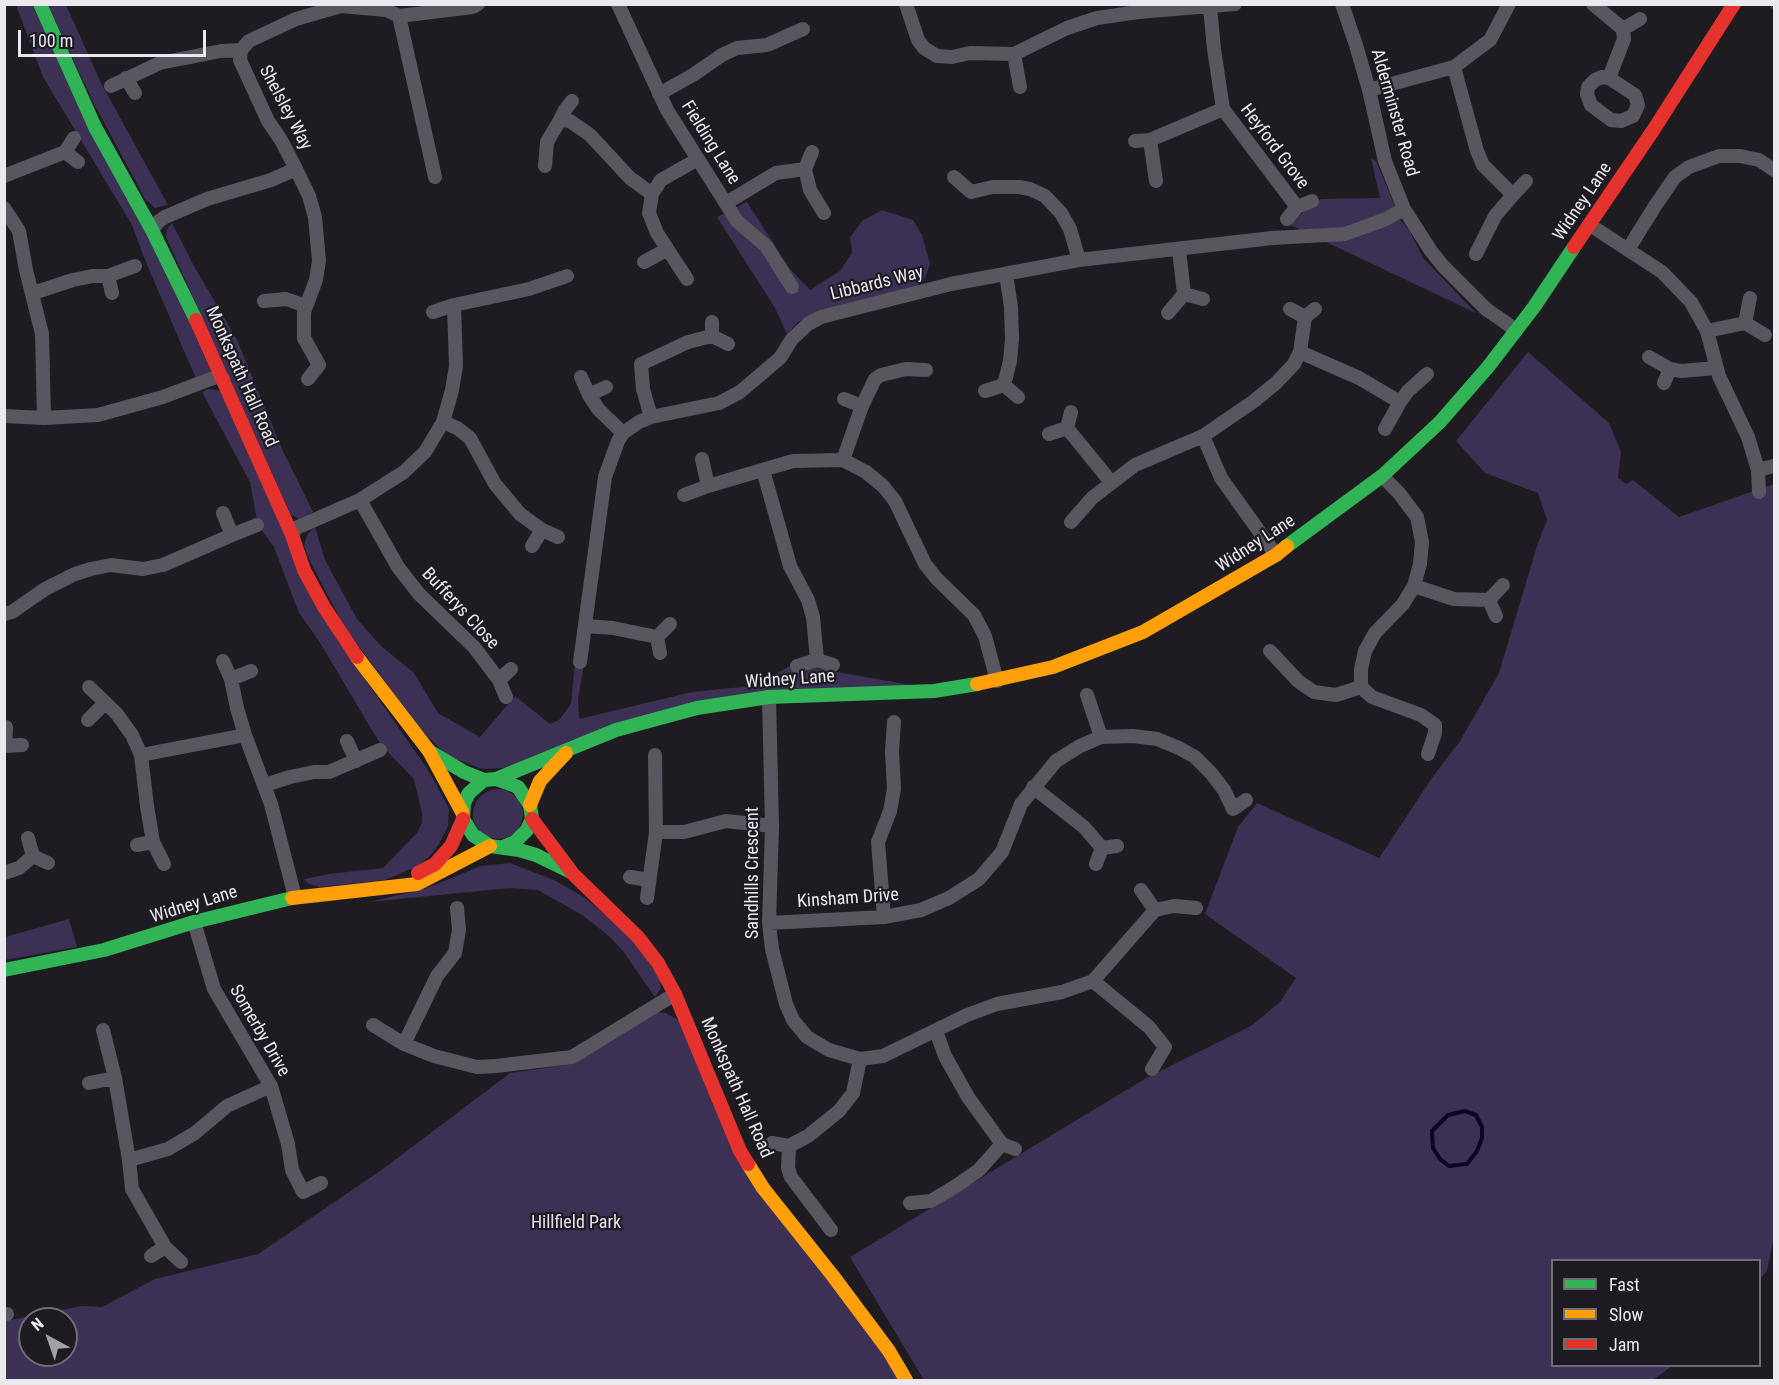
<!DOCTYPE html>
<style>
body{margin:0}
#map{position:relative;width:1779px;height:1385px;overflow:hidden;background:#1e1c20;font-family:"Roboto Condensed",sans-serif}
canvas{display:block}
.frame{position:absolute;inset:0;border:6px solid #eae9ee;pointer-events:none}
.legend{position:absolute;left:1551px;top:1259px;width:210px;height:108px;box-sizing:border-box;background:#1d1a22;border:2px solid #6f6d74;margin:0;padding:8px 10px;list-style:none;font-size:18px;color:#eae9ee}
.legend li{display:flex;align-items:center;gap:12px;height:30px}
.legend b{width:30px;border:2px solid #6f6d74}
.north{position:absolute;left:18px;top:1307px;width:60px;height:60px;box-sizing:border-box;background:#1d1a22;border:2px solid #6f6d74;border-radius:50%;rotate:320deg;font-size:16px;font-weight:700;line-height:24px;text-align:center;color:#eae9ee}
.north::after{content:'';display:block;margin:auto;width:21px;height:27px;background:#a3a1a6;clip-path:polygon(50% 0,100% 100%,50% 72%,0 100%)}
.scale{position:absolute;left:18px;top:30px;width:188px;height:27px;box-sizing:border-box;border:3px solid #eae9ee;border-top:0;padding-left:8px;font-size:18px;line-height:21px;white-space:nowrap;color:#eae9ee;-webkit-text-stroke:4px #1d1a22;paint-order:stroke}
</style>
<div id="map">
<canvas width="1779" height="1385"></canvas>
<div class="frame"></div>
<ul class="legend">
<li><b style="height:8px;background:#30b455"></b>Fast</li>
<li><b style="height:8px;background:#ff9f0a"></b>Slow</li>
<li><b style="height:8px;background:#e5322d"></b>Jam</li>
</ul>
<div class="north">N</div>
<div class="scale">100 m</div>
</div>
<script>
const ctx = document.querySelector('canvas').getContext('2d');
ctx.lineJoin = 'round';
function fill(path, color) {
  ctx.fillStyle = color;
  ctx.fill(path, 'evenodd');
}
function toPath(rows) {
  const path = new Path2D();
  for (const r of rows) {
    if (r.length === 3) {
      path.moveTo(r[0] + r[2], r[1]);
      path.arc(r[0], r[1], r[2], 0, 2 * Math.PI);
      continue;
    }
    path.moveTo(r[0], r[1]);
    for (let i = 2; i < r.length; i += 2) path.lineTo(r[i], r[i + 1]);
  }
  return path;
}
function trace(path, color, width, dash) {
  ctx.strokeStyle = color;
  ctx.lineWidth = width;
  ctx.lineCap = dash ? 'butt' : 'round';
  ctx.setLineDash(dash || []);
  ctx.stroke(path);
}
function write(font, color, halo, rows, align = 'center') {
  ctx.font = font + ' "Roboto Condensed",sans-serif';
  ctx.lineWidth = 4.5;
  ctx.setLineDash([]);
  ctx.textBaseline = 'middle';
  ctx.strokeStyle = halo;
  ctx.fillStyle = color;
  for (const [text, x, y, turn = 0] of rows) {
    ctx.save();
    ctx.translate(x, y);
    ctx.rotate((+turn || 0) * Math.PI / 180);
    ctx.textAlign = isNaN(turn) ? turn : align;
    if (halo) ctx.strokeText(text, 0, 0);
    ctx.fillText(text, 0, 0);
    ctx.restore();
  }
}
fill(toPath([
 [16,5,32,5,151,237,211,371,208,376,197,381,143,255,132,225,43,77],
 [48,5,66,5,101,83,168,205,155,208,145,199,93,102],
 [1371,158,1376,161,1401,221,1409,230,1423,258,1476,313,1288,224,1321,199,1380,198],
 [747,202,790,269,810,290,840,271,852,253,850,238,862,221,882,210,913,220,922,235,930,264,924,280,914,288,818,314,798,322,787,334,775,308,717,217],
 [172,223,194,266,237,340,282,449,313,512,300,519,291,515,166,237,167,229],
 [1528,352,1609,423,1621,452,1618,478,1626,484,1633,480,1679,517,1774,484,1774,1236,1767,1271,1760,1279,1760,1260,1552,1260,1552,1366,1672,1366,1653,1380,924,1380,850,1257,1148,1077,1251,1026,1280,1002,1296,978,1205,914,1238,827,1257,803,1379,858,1434,775,1460,741,1499,673,1537,546,1547,520,1538,493,1485,473,1456,441],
 [208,389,223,391,353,662,428,770,449,808,448,826,439,844,430,856,416,867,385,880,319,887,309,884,304,879,329,874,383,868,417,833,422,823,422,813,414,779,381,745,319,641,299,613,274,547,258,525,250,482,202,392],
 [315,527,325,560,357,619,381,646,414,673,438,713,480,737,515,696,550,724,559,720,571,704,575,662,584,665,578,699,579,719,692,692,752,686,792,665,800,674,814,668,911,685,766,693,504,768,482,769,448,756,423,732,345,628,310,561,304,546,307,535],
 [498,814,25],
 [510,863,554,880,584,897,609,918,639,948,660,979,661,988,655,997,623,951,609,936,582,915,538,890,510,888,369,902,424,889,481,866],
 [69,919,77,947,5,960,5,937],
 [658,1012,666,1013,680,1021,710,1095,900,1380,5,1380,5,1321,82,1306,102,1307,155,1279,258,1254,383,1169,510,1073,572,1064],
 [30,1319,66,1319,66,1355,30,1355]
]), '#3c3055');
trace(toPath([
 [1465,1111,1476,1115,1482,1127,1482,1138,1477,1151,1467,1164,1449,1166,1440,1159,1433,1148,1432,1131,1448,1115,1465,1111]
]), '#0f0325', 4);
trace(toPath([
 [618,4,667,110,737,221,766,246,792,287],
 [906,4,918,40,924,48,937,56,952,57,970,53,1014,54,1067,28,1097,18,1138,12,1235,4],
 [1342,4,1356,45,1369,90,1385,161,1404,209,1431,251,1443,266,1486,309,1516,330],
 [1593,4,1623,29,1624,39,1609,78],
 [399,16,435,177],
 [1623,29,1640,19],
 [1014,54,1020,87],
 [1454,67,1477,151,1483,165,1513,195,1495,216,1476,254],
 [1602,77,1609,78,1635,95,1638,105,1633,116,1621,121,1611,120,1591,105,1587,94,1588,87,1595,80,1602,77],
 [126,78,135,93],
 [111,86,160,63,221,51,241,50],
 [1369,90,1454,67,1490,40,1509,4],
 [659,94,693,75,722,55,737,48,767,45,803,29],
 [1223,109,1297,207,1312,201],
 [560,120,565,110,572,101],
 [1135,141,1150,140],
 [65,152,78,162],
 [545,166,547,142,560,120,570,121,590,135,630,178,652,194,661,180,698,159],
 [296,169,309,196,315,217,319,261,316,280,304,312,304,338,319,365,308,379],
 [805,169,812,152],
 [4,176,65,152,74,138],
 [954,177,971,192,993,187,1019,187,1030,189,1045,196,1061,213,1070,229,1079,260],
 [1156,181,1150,140,1223,109,1214,49,1210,7],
 [652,194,649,213,657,233,687,279],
 [1513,195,1526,181],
 [726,203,776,173,805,169,810,190,824,213],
 [4,208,19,231,26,270,42,334,44,418],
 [1287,219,1297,207],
 [1590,225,1662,272,1691,302,1707,331,1719,376,1748,437,1758,470,1759,492],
 [152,230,159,221,165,217,207,199,271,180,296,169,281,140,268,121,240,60,241,50,249,41,296,19,341,6,386,10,399,16,473,7,478,4],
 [1629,248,1655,206,1675,177,1689,167,1719,156,1740,156,1759,160,1774,170],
 [644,262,666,250],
 [108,276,112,293],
 [33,293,73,280,93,276,108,276,135,266],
 [1184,294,1203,299],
 [264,301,286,299,306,306],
 [1290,309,1305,317],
 [433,312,454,305],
 [1168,313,1184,294,1179,250],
 [1745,323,1765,335],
 [1707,331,1745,323,1750,298],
 [712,336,728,344],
 [1300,352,1359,378,1400,402,1408,391,1427,374],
 [1649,357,1670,369,1681,371,1716,368],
 [581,377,589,395,599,410,623,433],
 [1664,383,1670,369],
 [1004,385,1018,397],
 [985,391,1004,385,1010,361,1012,339,1011,307,1006,274],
 [589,395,606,387],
 [844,399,862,406],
 [1071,412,1067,428,1111,482],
 [4,416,44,418,98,415,163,397,216,377,223,379],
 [651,417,643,389,641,364,688,342,712,336,712,322],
 [443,422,457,428,470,438,495,484,520,514,542,530,558,537],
 [1385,429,1400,402],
 [1049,434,1067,428],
 [702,459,708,486],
 [843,460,862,406,875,379,881,375,906,369,926,370],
 [763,470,790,566,808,600,813,617,817,660,797,666],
 [1758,470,1774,466],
 [1382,476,1399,493,1417,517,1422,542,1420,564,1414,586,1403,604,1375,633,1365,651,1361,669,1361,687,1372,697,1421,715,1435,725,1435,733,1428,754],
 [684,495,708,486,793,461,843,460,866,472,883,486,895,501,925,564,937,579,974,615,985,636,997,681],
 [360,500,398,567,419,594,474,647,499,680,506,697],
 [1071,522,1092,498,1135,465,1203,436],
 [232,535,257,525],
 [292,535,296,528,360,500,404,472,425,452,443,422,452,390,456,366,454,305,529,289,567,276],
 [532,546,542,530],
 [1276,555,1221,478,1203,436,1254,401,1276,383,1294,364,1300,352,1305,317,1315,309],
 [1414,586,1454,599,1489,600,1503,585],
 [1489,600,1496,616],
 [4,614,12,612,45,589,75,574,91,569,111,565,143,569,163,565,232,535,223,513],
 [586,626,613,628,657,637,670,624],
 [657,637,660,653],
 [1270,651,1298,681,1314,692,1336,695,1361,687],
 [817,660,833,665],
 [223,661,231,679,237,708,245,735,271,804,295,897],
 [580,662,605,477,618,441,623,433,639,422,651,417,719,403,740,392,780,358,792,339,808,324,821,317,951,284,1079,260,1272,238,1345,234,1386,219,1404,209],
 [231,679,251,671],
 [499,680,511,669],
 [89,687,117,714,132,735,141,755],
 [1087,695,1101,737],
 [769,697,772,826,769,923,772,949,786,1004,793,1020,807,1037,829,1050,860,1059,883,1056,967,1015,997,1004,1062,992,1093,981,1155,910,1174,906,1196,908],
 [88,720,105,703],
 [347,741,356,761],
 [4,746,22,745],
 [5,746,6,727],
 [655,755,656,832,684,832,726,821,772,826],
 [265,785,290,777,314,772,329,772,380,750],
 [1033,787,1084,827,1102,848],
 [153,842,164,864],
 [137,845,153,842,147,806,141,755,245,735],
 [33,856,48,863],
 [1096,864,1102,848,1117,846],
 [4,873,19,868,33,856,28,838],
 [630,877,649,880],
 [1141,890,1155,910],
 [647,898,656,832],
 [884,917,878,842,890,811,894,789,892,752,894,722],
 [194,922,214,989,271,1086,288,1144,292,1170,303,1192,321,1183],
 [769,923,884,917,921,910,949,898,979,879,1002,852,1021,804,1056,761,1080,746,1101,737,1133,736,1157,739,1179,748,1195,757,1211,773,1224,790,1233,809,1246,800],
 [1093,981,1149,1027,1165,1047,1152,1069],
 [373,1025,404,1044,434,1056,477,1067,496,1066,572,1057,675,994],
 [103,1030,115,1078,129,1160],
 [936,1031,945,1056,968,1097,1002,1144,1015,1149],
 [404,1044,437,976,455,953,459,930,457,908],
 [89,1083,115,1078],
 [772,1143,789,1146,808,1136,839,1111,853,1093,860,1059],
 [789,1146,788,1168,791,1177,831,1230],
 [910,1203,931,1201,956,1186,979,1170,1002,1144],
 [151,1256,165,1247],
 [181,1262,165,1247,132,1189,129,1160,168,1149,195,1133,227,1106,271,1086],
 [4,1314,7,1314]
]), '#59565f', 14);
trace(toPath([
 [40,4,95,127,152,230,196,320],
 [1287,546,1382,476,1440,422,1488,367,1534,307,1574,247],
 [429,751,464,772,484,780],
 [496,779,616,730,697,708,769,697,934,691,977,684],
 [503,847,515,842,527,830,532,819,530,805,518,787,496,779,484,780,469,793,464,803,463,819,473,835,490,846,519,850,536,855,569,871],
 [4,970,104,950,194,922,292,898]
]), '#30b455', 14);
trace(toPath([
 [357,657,429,751,462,812],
 [977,684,1053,667,1143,632,1276,555,1287,546],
 [530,805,540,781,566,753],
 [292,898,417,884,490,846],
 [748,1164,763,1188,833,1276,889,1351,906,1380]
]), '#ff9f0a', 14);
trace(toPath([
 [1574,247,1654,129,1734,4],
 [196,320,292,535,304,570,324,607,357,657],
 [532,819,573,874,638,937,658,963,675,994,740,1151,748,1164],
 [418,873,435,864,451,846,463,819]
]), '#e5322d', 14);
const rail = toPath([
 [1773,4,1774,6]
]);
trace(rail, '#5a585c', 6);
trace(rail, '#1d1a22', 4, [11]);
write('18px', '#eae9ee', '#1d1a22', [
 ["Shelsley Way",285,108,62],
 ["Alderminster Road",1394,113,74],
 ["Fielding Lane",710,143,58],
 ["Heyford Grove",1274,147,53],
 ["Widney Lane",1583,202,-56],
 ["Libbards Way",877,284,-14],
 ["Monkspath Hall Road",241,377,66],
 ["Widney Lane",1256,544,-33],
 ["Bufferys Close",460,609,47],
 ["Widney Lane",790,680,-4],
 ["Sandhills Crescent",753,873,-90],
 ["Kinsham Drive",848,899,-4],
 ["Widney Lane",194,905,-17],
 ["Somerby Drive",259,1031,60],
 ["Monkspath Hall Road",736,1088,66]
]);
write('18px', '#e6e1f4', '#1d1a22', [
 ["Hillfield Park",576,1223]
]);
</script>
